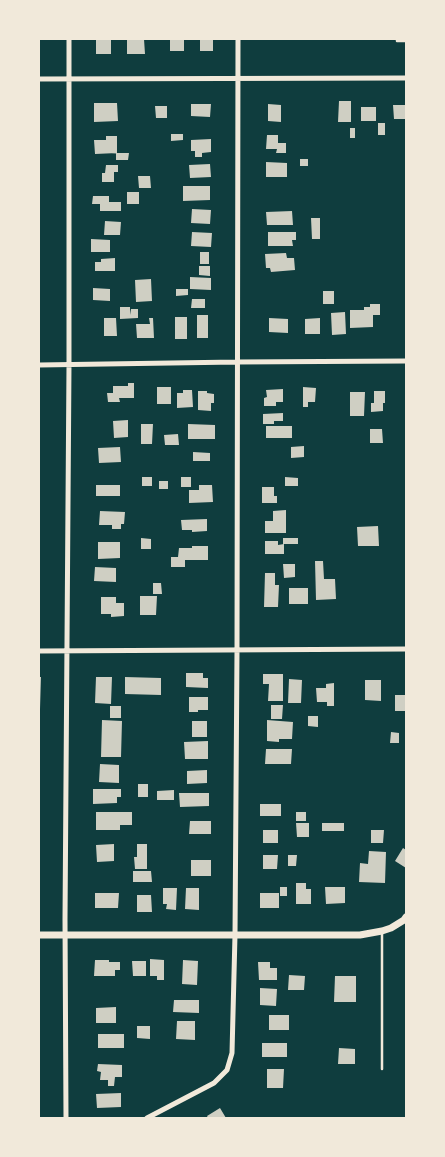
<!DOCTYPE html>
<style>
body{margin:0}
#map{position:relative;width:445px;height:1157px;overflow:hidden;background:#0f3d3e;font-family:Figtree,sans-serif}
canvas{display:block}
.frame{position:absolute;inset:0;border:40px solid #f1e9da;pointer-events:none}
</style>
<div id="map">
<canvas width="445" height="1157"></canvas>
<div class="frame"></div>
</div>
<script>
const ctx = document.querySelector('canvas').getContext('2d');
ctx.lineJoin = 'round';
function fill(path, color) {
  ctx.fillStyle = color;
  ctx.fill(path, 'evenodd');
}
function toPath(rows) {
  const path = new Path2D();
  for (const r of rows) {
    path.moveTo(r[0], r[1]);
    for (let i = 2; i < r.length; i += 2) path.lineTo(r[i], r[i + 1]);
  }
  return path;
}
function trace(path, color, width, dash) {
  ctx.strokeStyle = color;
  ctx.lineWidth = width;
  ctx.lineCap = dash ? 'butt' : 'round';
  ctx.setLineDash(dash || []);
  ctx.stroke(path);
}
fill(toPath([
 [96,39,111,39,111,54,96,54],
 [127,39,144,39,145,54,127,54],
 [170,39,184,39,184,51,170,51],
 [200,39,213,39,213,51,200,51],
 [339,101,351,101,351,122,338,122],
 [94,103,117,103,118,121,94,122],
 [191,104,211,104,210,117,191,116],
 [268,104,281,105,281,122,268,121],
 [393,105,406,105,406,119,394,119],
 [155,106,167,106,167,118,156,118],
 [361,107,376,107,376,121,361,121],
 [378,123,385,123,385,135,378,135],
 [350,128,355,128,355,138,350,138],
 [171,134,183,134,183,140,171,141],
 [267,135,278,135,278,143,286,143,286,153,276,153,277,149,266,149],
 [106,136,117,136,117,153,95,154,94,140,106,140],
 [211,139,211,152,202,153,202,157,195,157,195,151,191,151,191,140],
 [116,153,129,153,128,160,116,160],
 [300,159,308,159,308,166,300,166],
 [266,162,287,163,287,177,266,177],
 [210,164,211,177,190,178,189,165],
 [106,165,118,165,118,172,114,172,114,182,102,182,102,173,105,173],
 [138,176,150,176,151,188,139,188],
 [183,186,210,186,210,200,183,201],
 [127,192,139,192,139,204,127,204],
 [93,196,109,196,109,202,121,202,121,211,100,211,100,204,92,204],
 [192,209,211,210,210,224,191,223],
 [292,211,293,225,267,225,266,212],
 [311,218,320,218,320,239,312,239],
 [105,221,121,222,120,235,104,235],
 [192,232,212,233,211,247,191,246],
 [268,232,296,232,296,240,292,240,293,246,268,246],
 [91,239,110,240,110,252,91,252],
 [200,252,209,252,209,264,200,264],
 [286,253,287,258,294,258,295,270,271,272,270,268,266,268,265,254],
 [115,258,115,271,95,271,95,262,101,262,101,259],
 [199,266,210,266,210,276,199,275],
 [190,277,211,278,211,290,190,289],
 [151,279,152,301,136,302,135,280],
 [93,288,110,289,110,301,93,300],
 [176,289,188,289,188,295,176,296],
 [323,291,334,291,334,304,323,304],
 [192,299,205,299,205,308,191,308],
 [370,304,380,304,380,315,373,315,373,327,350,328,350,310,364,310,364,307,370,307],
 [120,307,130,307,130,315,131,309,138,309,138,318,120,319],
 [345,312,346,334,332,335,331,313],
 [197,315,208,315,208,338,197,338],
 [175,317,187,317,187,339,175,339],
 [104,318,116,318,117,336,104,336],
 [149,318,153,318,154,338,137,338,136,324,150,324],
 [269,318,288,319,288,333,269,332],
 [320,318,320,334,305,334,305,319],
 [128,383,134,383,134,398,119,398,120,402,108,402,107,393,113,393,113,386,128,386],
 [157,387,171,387,171,404,157,404],
 [303,387,316,388,315,402,308,402,308,407,303,407],
 [283,389,283,402,276,402,276,406,264,406,264,398,267,397,266,390],
 [183,390,192,390,193,407,177,408,177,393,183,393],
 [198,391,207,391,207,393,214,394,214,403,211,403,211,411,198,410],
 [374,391,385,391,385,403,383,403,383,411,371,412,371,403,374,403],
 [350,392,365,392,364,416,350,416],
 [283,413,283,421,274,421,274,424,263,424,263,414],
 [128,420,128,437,114,438,113,421],
 [141,424,153,424,152,444,141,444],
 [188,424,215,425,215,439,188,439],
 [266,426,292,426,292,438,266,438],
 [370,429,382,429,383,443,370,443],
 [178,434,179,445,165,445,164,435],
 [304,446,304,457,291,458,291,447],
 [120,447,121,462,99,463,98,448],
 [193,452,210,453,210,461,193,461],
 [142,477,152,477,152,486,142,486],
 [181,477,191,477,191,487,181,487],
 [285,477,298,478,298,486,285,486],
 [159,481,168,481,168,489,159,489],
 [96,485,120,485,120,496,96,496],
 [199,485,212,485,213,502,189,503,189,490,199,490],
 [262,487,274,487,274,496,277,496,277,503,262,503],
 [286,510,286,533,265,533,265,521,273,521,273,511],
 [100,511,125,512,124,524,121,524,121,529,112,529,112,525,99,525],
 [207,519,207,531,192,532,192,530,182,530,181,520],
 [378,526,379,546,358,546,357,527],
 [141,538,151,539,151,549,141,549],
 [283,538,298,538,298,544,283,544],
 [265,541,278,541,278,545,284,544,284,554,265,554],
 [98,542,120,542,120,558,98,559],
 [192,546,208,546,208,560,185,560,185,567,171,567,171,557,178,557,179,548,192,548],
 [315,561,323,561,324,579,335,579,336,599,316,600],
 [283,564,295,564,295,577,284,578],
 [95,567,116,568,116,582,94,581],
 [265,573,275,573,275,585,279,585,278,607,264,607],
 [153,583,161,583,162,594,153,594],
 [289,588,308,588,308,604,289,604],
 [140,596,157,596,156,615,140,615],
 [101,597,116,597,116,603,124,603,124,616,111,617,111,614,101,614],
 [186,673,203,673,203,678,208,678,208,688,186,687],
 [263,674,283,674,283,701,268,701,269,684,263,684],
 [39,677,41,677,40,709,39,709],
 [96,677,112,677,111,704,95,703],
 [125,677,161,678,161,695,125,694],
 [289,679,302,680,301,703,288,703],
 [365,680,381,680,381,701,365,700],
 [334,683,334,706,327,706,327,702,317,702,316,688,326,688,326,684],
 [395,695,406,695,406,711,395,711],
 [189,697,208,697,208,710,198,710,198,712,189,712],
 [271,705,283,705,282,719,271,719],
 [110,706,121,706,121,718,110,718],
 [308,716,318,716,318,727,308,726],
 [102,720,122,721,121,757,101,757],
 [267,720,293,722,292,739,279,739,279,742,267,741],
 [192,721,207,721,207,737,192,737],
 [391,732,399,733,399,743,390,743],
 [208,741,208,759,185,759,184,742],
 [266,749,292,749,291,764,265,764],
 [100,764,119,765,119,783,99,782],
 [207,770,207,783,187,784,187,771],
 [138,784,148,784,148,797,138,797],
 [93,789,121,789,121,797,117,797,117,803,93,804],
 [174,790,174,800,157,800,157,791],
 [179,793,209,793,209,806,180,807],
 [260,804,281,804,281,816,260,816],
 [96,812,132,812,132,825,120,825,120,830,96,830],
 [296,812,306,812,306,821,296,821],
 [190,821,211,821,211,834,189,834],
 [296,823,309,823,309,837,297,837],
 [322,823,344,823,344,831,322,831],
 [263,830,278,830,278,843,263,843],
 [371,830,384,830,383,843,371,843],
 [114,844,114,861,97,862,96,845],
 [137,844,147,844,147,869,135,869,134,857,137,857],
 [403,848,406,850,406,868,395,861],
 [369,851,386,852,385,883,359,882,360,863,368,864],
 [263,855,278,855,277,869,263,869],
 [288,855,297,855,296,866,288,866],
 [191,860,211,860,211,876,191,876],
 [133,871,151,871,152,882,133,882],
 [296,883,306,883,306,889,311,889,311,904,296,904],
 [280,887,287,887,287,896,280,896],
 [325,887,345,887,345,903,326,904],
 [163,888,177,888,176,910,166,909,167,904,163,904],
 [186,888,199,888,199,910,185,909],
 [95,893,119,893,118,908,95,908],
 [260,893,279,893,279,908,260,908],
 [137,895,151,895,152,912,137,912],
 [150,959,164,960,164,980,157,980,157,976,150,976],
 [95,960,109,960,109,962,120,962,120,970,115,970,115,976,94,976],
 [183,960,198,961,197,985,182,984],
 [132,961,146,961,146,976,133,976],
 [258,962,270,962,270,968,277,968,277,980,259,980],
 [289,975,305,976,304,990,288,990],
 [335,976,356,976,356,1002,334,1002],
 [260,988,277,989,276,1006,260,1005],
 [174,1000,199,1000,199,1013,173,1012],
 [116,1007,116,1023,96,1023,96,1008],
 [269,1015,289,1015,289,1030,269,1030],
 [177,1021,195,1021,195,1040,176,1039],
 [137,1026,150,1026,150,1039,137,1038],
 [98,1034,124,1034,124,1048,98,1048],
 [262,1043,287,1043,287,1057,262,1057],
 [339,1048,355,1049,355,1064,338,1064],
 [98,1064,122,1065,122,1077,115,1077,114,1086,108,1086,108,1080,100,1080,101,1072,97,1071],
 [267,1069,284,1069,283,1088,267,1088],
 [121,1093,121,1107,97,1108,96,1094],
 [220,1108,226,1118,208,1118,207,1116]
]), '#cfcfc3');
trace(toPath([
 [397,39,397,41,406,41],
 [382,933,382,1069]
]), '#f1e9da', 2.5);
trace(toPath([
 [39,79,406,78],
 [39,365,237,362,406,361],
 [39,651,406,649],
 [66,1118,65,919,69,365,69,39],
 [147,1118,214,1083,227,1070,232,1053,235,935,237,651,238,39]
]), '#f1e9da', 5);
trace(toPath([
 [39,935,360,935,382,931,391,928,404,920,406,917]
]), '#f1e9da', 7);
</script>
